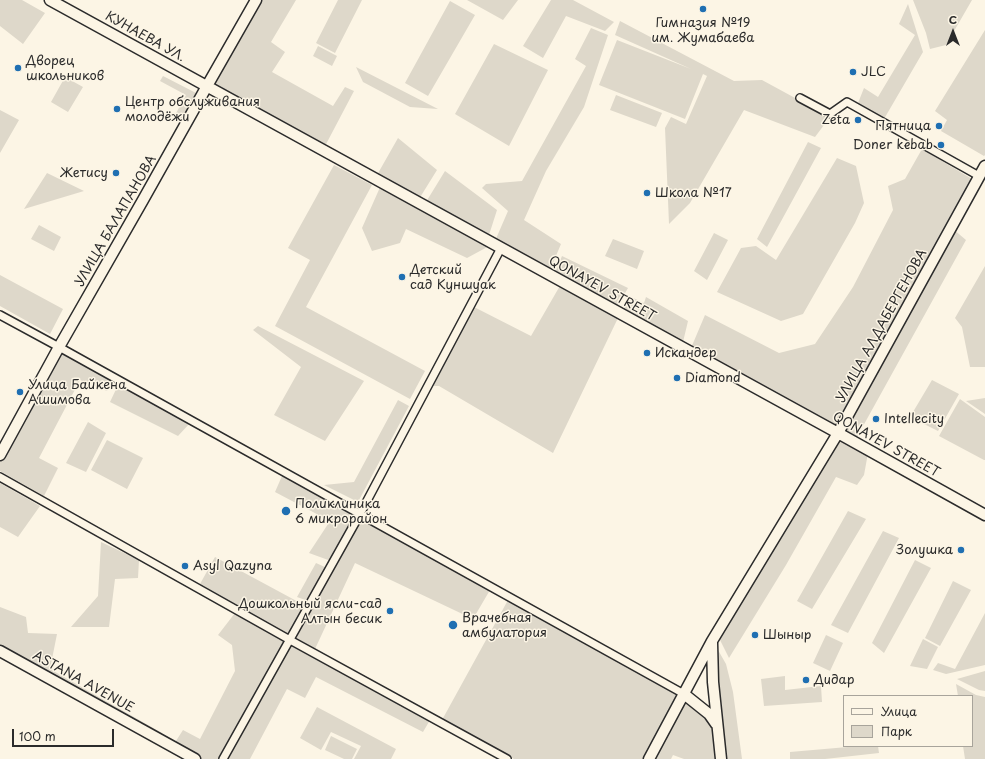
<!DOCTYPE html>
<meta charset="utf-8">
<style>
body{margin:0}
#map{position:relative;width:985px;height:759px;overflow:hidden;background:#fcf5e5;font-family:"Playpen Sans",sans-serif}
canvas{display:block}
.legend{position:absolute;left:843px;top:695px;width:130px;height:52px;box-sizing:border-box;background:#fcf5e5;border:1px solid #a8a49b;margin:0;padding:5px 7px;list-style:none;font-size:12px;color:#2b2b2b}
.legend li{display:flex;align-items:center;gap:8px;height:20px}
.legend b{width:20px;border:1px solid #a8a49b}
.north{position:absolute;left:933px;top:12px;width:40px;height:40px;-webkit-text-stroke:3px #fcf5e5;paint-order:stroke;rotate:0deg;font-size:11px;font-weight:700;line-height:16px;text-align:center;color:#2b2b2b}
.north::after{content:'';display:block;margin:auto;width:14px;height:18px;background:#2b2b2b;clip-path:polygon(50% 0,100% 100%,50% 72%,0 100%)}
.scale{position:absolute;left:12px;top:729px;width:102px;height:18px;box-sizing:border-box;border:2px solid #2b2b2b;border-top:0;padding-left:5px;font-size:12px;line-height:14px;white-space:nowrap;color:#2b2b2b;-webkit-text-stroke:3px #fcf5e5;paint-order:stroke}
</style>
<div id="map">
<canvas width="985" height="759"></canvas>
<ul class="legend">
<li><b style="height:5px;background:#fcf5e5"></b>Улица</li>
<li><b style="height:11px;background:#ded8ca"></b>Парк</li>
</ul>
<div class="north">С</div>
<div class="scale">100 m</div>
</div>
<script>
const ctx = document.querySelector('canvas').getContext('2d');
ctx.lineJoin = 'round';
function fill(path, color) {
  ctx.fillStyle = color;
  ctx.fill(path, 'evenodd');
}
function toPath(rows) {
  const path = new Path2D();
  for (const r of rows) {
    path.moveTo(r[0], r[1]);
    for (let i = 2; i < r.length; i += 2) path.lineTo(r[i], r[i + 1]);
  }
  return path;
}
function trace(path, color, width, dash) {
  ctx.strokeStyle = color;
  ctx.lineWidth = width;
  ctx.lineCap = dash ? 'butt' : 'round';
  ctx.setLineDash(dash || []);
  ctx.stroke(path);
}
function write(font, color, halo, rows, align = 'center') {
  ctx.font = font + ' "Playpen Sans",sans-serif';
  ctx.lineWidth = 3;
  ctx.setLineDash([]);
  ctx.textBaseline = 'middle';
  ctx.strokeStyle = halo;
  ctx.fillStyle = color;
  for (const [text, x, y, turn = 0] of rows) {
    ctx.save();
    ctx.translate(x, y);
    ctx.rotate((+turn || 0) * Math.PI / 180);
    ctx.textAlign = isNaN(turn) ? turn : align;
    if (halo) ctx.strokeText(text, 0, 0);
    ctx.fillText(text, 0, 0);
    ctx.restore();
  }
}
fill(toPath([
 [0,0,22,0,45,13,23,44,0,26],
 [258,0,296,0,271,42,285,52,272,72,333,106,345,87,354,91,324,148,209,84],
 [338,0,362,0,335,53,316,43],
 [467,0,518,0,503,20],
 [551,0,573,0,614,22,605,31,566,16,543,58,523,46],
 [913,0,972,0,946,45,930,49,926,33],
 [450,1,475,15,428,96,405,83],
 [908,4,923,52,884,119,858,103,864,88,878,97,915,35,899,24],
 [620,21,734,81,762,80,830,117,815,137,744,110,690,203,669,224,665,128,671,117,686,124,707,76,703,74,685,119,599,85,617,40,691,69,615,35],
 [591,28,608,35,584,107,546,171,524,220,561,244,550,270,495,241,508,211,482,188,486,184,522,181,586,66,575,59],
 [985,30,985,155,984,156,941,131,947,120,935,111],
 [494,44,548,70,509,146,455,114],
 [318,46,337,56,332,66,313,56],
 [356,67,438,109,410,107,363,82],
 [163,76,196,93,183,120,175,115,186,95,160,81],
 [65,77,83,87,68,112,51,102],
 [616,95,662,113,656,127,610,110],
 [0,110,19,120,0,153],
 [398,138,437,170,419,199,377,175],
 [808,142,821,148,767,247,757,239],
 [922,149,972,179,837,428,691,348,705,315,779,353,815,344,853,287,893,210,888,186,905,179],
 [837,158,856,166,864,203,855,223,803,314,781,321,717,292,741,248,756,246,776,260],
 [334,165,372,185,306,307,425,371,410,399,275,326,310,260,288,248],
 [445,171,497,210,489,235,426,202],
 [47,173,84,191,24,209],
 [381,185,491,245,467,258,406,229,400,243,372,251,362,228],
 [39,225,61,237,54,251,31,239],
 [953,229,966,240,857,437,843,430],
 [714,233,728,240,707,280,694,271],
 [613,239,644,251,637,269,605,256],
 [562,256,628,288,617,307,555,273],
 [985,266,985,367,970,367,962,327,955,318],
 [0,275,63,309,50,334,0,306],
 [561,284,618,318,553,453,439,386,433,386,474,307,531,336],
 [631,297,644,303,646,297,688,321,683,342,622,311],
 [258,326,364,381,325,441,274,415,301,367,253,330],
 [62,352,113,380,107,391,80,380,39,458,58,468,44,496,0,471,0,462],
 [932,380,959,394,938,431,910,417],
 [119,383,190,423,178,436,110,402],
 [985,398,985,414,966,401],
 [960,399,985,417,985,460,984,460,939,436],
 [398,400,409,406,358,502,324,485,354,482],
 [88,422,106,433,86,472,66,463],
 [839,438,868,453,864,475,857,485,836,477,786,565,729,658,719,638],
 [107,440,143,458,127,489,91,470],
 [282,476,356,515,331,561,309,553,330,521,275,492],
 [0,483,40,506,18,537,0,527],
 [848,511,866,519,812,609,797,601],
 [362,518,490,590,473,619,355,563,315,649,295,637],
 [883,531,899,538,848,633,831,625],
 [101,542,139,560,138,578,115,579,109,627,71,627,98,596],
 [215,557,304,605,288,636,200,584],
 [915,560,931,568,884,653,872,643],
 [316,563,327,568,308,601,297,597],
 [953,581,971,590,940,646,925,638],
 [508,600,680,695,644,759,514,759,442,720],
 [0,607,26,617,28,633,57,634,50,669,162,733,159,737,0,647],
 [235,613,284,641,218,759,200,759,174,744,183,730,200,739,235,671,232,645,218,635],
 [985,613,985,665,946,674,933,670,938,663,955,669],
 [826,635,843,643,830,671,813,663],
 [923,639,938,647,927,669,910,666],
 [714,643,726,664,733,692,742,759,724,759],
 [289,645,430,720,423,732,316,677,305,698,287,689,250,759,225,759],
 [985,671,985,691,979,690,957,679],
 [785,676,785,690,821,686,822,702,764,706,761,679],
 [956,684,976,695,985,697,985,759,965,759,963,746,972,746,972,696,958,696],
 [685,698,714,726,718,759,684,759,673,755,671,759,652,759],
 [317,707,396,749,391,759,354,759,361,746,331,732,321,750,300,738],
 [331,736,357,749,352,759,344,759,325,750],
 [859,746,878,746,879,753,825,759,790,759,790,752]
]), '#ded8ca');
const street = toPath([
 [800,98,830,114,847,102,979,176],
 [0,315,59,347,684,694],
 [0,477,290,640,507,759],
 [223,759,360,514,501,248]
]);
const secondary = toPath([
 [50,0,838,433,985,515],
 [0,455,59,347,143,200,207,86,256,0],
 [712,643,713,682,721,759],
 [0,651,195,759],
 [684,694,709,714,716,724],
 [649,759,712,641,838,433,985,166]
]);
trace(street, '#2b2b2b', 10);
trace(secondary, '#2b2b2b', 13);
trace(street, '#fcf5e5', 7);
trace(secondary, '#fcf5e5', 10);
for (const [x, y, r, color] of [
 [703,9,4,"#1f6fb2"],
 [18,68,4,"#1f6fb2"],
 [853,72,4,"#1f6fb2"],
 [117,109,4,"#1f6fb2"],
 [858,120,4,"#1f6fb2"],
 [939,126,4,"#1f6fb2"],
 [941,145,4,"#1f6fb2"],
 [116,173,4,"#1f6fb2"],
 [647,193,4,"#1f6fb2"],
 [402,277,4,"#1f6fb2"],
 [647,353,4,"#1f6fb2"],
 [677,378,4,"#1f6fb2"],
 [20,392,4,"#1f6fb2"],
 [876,419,4,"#1f6fb2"],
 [286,511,5,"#1f6fb2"],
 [961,550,4,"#1f6fb2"],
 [185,566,4,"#1f6fb2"],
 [390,611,4,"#1f6fb2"],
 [453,625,5,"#1f6fb2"],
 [755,635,4,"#1f6fb2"],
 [806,680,4,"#1f6fb2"]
]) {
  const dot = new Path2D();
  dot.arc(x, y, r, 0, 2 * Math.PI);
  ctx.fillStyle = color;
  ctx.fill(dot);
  trace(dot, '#fcf5e5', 1.5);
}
write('13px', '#2b2b2b', '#fcf5e5', [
 ["Гимназия №19",703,23,"center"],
 ["им. Жумабаева",703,38,"center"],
 ["Дворец",26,61],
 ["школьников",26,76],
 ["JLC",861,72],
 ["Центр обслуживания",125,102],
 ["молодёжи",125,117],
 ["Zeta",850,120,"right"],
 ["Пятница",931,126,"right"],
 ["Doner kebab",933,145,"right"],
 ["Жетису",108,173,"right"],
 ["Школа №17",655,193],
 ["Детский",410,270],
 ["сад Куншуак",410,285],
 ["Искандер",655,353],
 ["Diamond",685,378],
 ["Улица Байкена",28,385],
 ["Ашимова",28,400],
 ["Intellecity",884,419],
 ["Поликлиника",295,504],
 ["6 микрорайон",295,519],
 ["Золушка",953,550,"right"],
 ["Asyl Qazyna",193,566],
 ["Дошкольный ясли-сад",382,604,"right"],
 ["Алтын бесик",382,619,"right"],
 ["Врачебная",462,618],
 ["амбулатория",462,633],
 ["Шыныр",763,635],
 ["Дидар",814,680]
], 'left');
write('13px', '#2b2b2b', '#fcf5e5', [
 ["КУНАЕВА УЛ.",145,37,29],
 ["УЛИЦА БАЛАПАНОВА",116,221,-60],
 ["QONAYEV STREET",602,289,29],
 ["УЛИЦА АЛДАБЕРГЕНОВА",882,326,-61],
 ["QONAYEV STREET",886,445,29],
 ["ASTANA AVENUE",83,682,29]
]);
</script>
